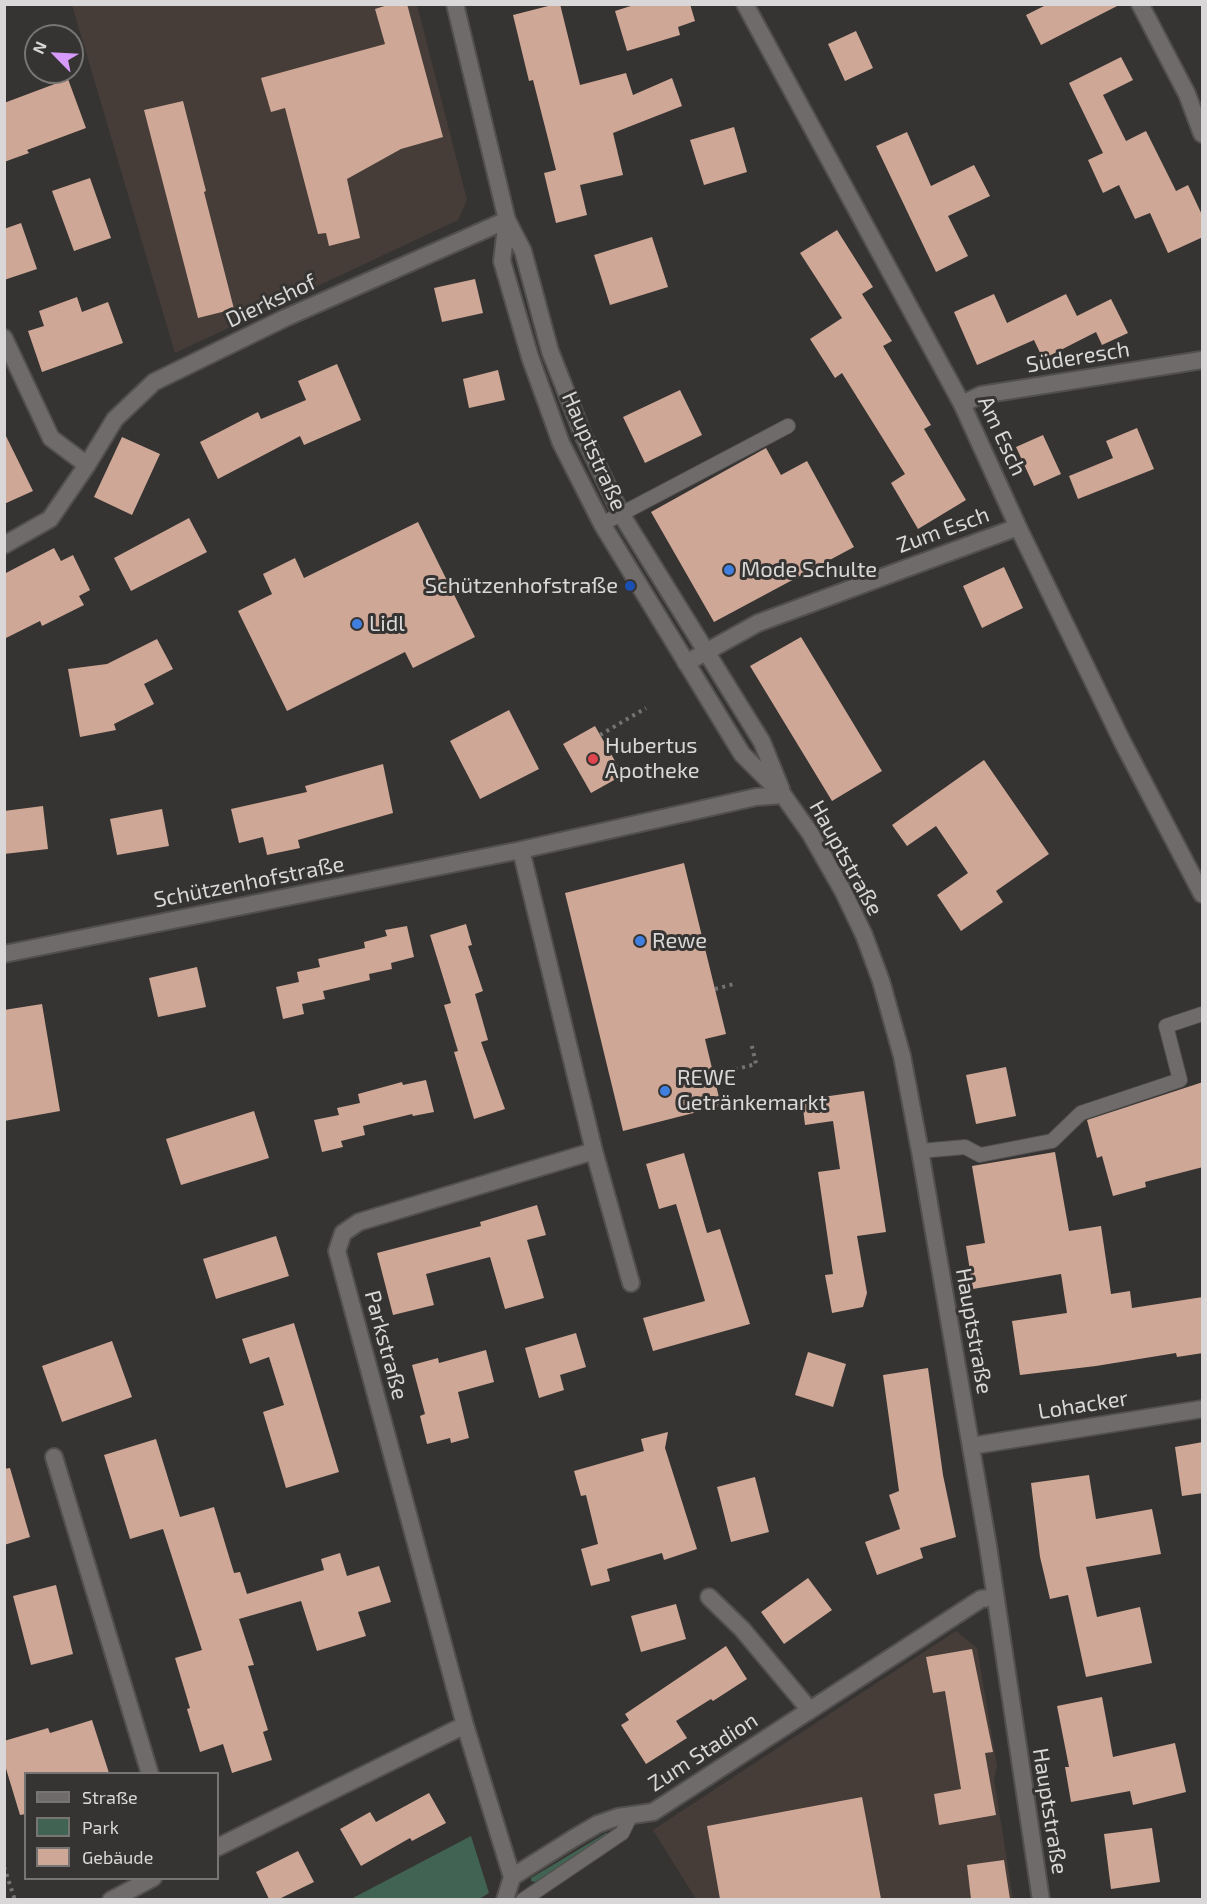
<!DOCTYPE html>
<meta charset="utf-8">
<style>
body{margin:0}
#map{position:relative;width:1207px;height:1904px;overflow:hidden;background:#363432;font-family:"Exo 2",sans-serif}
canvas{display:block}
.frame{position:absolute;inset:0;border:6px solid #d9d7d7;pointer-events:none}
.legend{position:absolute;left:24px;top:1772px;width:195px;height:108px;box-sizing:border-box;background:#363432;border:2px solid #777574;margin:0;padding:8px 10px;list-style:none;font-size:18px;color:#d9d7d7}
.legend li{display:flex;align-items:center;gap:12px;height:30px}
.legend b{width:30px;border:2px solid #777574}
.north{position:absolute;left:24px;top:24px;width:60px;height:60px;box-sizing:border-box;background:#363432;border:2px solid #777574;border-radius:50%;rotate:294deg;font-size:16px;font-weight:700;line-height:24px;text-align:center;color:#d9d7d7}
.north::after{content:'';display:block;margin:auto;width:21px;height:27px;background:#d69bfa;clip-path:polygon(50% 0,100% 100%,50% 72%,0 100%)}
</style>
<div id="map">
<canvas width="1207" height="1904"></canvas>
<div class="frame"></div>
<ul class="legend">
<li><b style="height:8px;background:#6e6b6a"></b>Straße</li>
<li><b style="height:16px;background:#416353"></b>Park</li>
<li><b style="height:16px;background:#cfa796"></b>Gebäude</li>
</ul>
<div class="north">N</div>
</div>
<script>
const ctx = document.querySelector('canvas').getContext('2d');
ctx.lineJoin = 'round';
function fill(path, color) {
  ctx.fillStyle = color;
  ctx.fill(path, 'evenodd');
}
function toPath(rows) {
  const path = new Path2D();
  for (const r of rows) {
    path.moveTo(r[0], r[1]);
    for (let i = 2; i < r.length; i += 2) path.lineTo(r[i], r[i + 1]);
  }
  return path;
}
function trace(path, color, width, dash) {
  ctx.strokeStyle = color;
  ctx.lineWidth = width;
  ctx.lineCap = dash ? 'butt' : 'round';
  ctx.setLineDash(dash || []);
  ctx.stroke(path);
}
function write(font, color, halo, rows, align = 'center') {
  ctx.font = font + ' "Exo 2",sans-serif';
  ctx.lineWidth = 6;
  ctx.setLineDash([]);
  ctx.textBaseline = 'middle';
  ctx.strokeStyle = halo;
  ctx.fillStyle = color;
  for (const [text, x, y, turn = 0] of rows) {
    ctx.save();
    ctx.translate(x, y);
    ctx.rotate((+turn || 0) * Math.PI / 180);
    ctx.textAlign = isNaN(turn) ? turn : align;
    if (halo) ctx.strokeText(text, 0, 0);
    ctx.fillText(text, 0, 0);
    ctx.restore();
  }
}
fill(toPath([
 [72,5,417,5,467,200,458,220,175,353],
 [956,1631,977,1648,997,1766,994,1779,1013,1899,696,1899,653,1830]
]), '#463d39');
fill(toPath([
 [606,1833,611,1834,535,1882,531,1881,531,1878],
 [471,1836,489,1893,479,1899,351,1899]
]), '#416353');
fill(toPath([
 [391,4,407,4,443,137,401,149,347,179,360,238,329,246,326,233,318,234,285,108,271,112,261,78,385,44,375,9],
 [556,4,560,4,580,85,626,73,633,95,672,78,682,106,613,133,623,175,580,185,587,215,556,223,544,173,556,170,533,80,529,81,513,15],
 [637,4,690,4,695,21,678,27,680,35,627,51,615,11],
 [1048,4,1121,4,1041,45,1026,15],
 [856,31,873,68,845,81,828,44],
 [1121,57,1133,80,1103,95,1126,141,1146,131,1176,191,1188,185,1203,217,1203,237,1168,253,1150,213,1135,219,1119,185,1103,193,1088,160,1103,153,1069,83],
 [68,79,86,128,27,150,29,153,4,162,4,103],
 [183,101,206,191,204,192,234,309,198,318,144,110],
 [734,127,747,172,704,185,690,140],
 [907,132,931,186,974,165,990,196,948,216,968,256,936,272,876,146],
 [90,178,111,238,74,251,52,191],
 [21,223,37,269,4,280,4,229],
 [837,230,873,287,862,294,892,341,883,346,931,425,924,429,966,500,918,529,891,483,905,474,842,373,835,378,810,339,842,318,800,253],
 [652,237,668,287,610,305,594,255],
 [475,279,483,313,442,322,434,288],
 [994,294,1007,323,1066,294,1077,316,1111,299,1128,333,1102,345,1096,332,1043,359,1034,340,977,365,954,312],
 [77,297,82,312,108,302,123,343,42,372,28,331,44,326,39,311],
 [337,364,361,420,304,445,300,436,218,479,200,442,258,412,261,419,306,400,298,381],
 [498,370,505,400,469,408,463,379],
 [680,390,702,435,645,463,623,417],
 [1137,428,1154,469,1078,499,1069,476,1113,458,1106,441],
 [4,432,33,491,4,504],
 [1043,435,1061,474,1034,486,1016,447],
 [122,437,160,454,132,515,94,497],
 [766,448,781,475,807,461,854,547,714,622,651,512],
 [189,518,207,552,131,591,114,558],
 [418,522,475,637,413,668,405,652,287,711,238,611,272,594,263,574,295,558,304,578],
 [54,548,61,561,73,555,90,590,79,596,84,605,42,626,40,621,4,639,4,574],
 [1004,567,1023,608,982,628,963,586],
 [801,637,882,771,832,801,750,666],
 [157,639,173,669,144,684,154,704,114,724,116,730,80,737,68,669,107,664],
 [509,710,539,769,480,799,450,741],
 [595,726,623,775,591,793,563,744],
 [984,760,1049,854,996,891,1003,902,961,931,937,895,968,873,936,826,907,846,892,825],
 [383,764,393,813,298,840,300,848,267,855,263,837,239,843,231,809,307,792,305,786],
 [43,806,48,849,4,854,4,811],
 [162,809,169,846,117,855,110,819],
 [684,863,726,1034,705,1039,721,1106,623,1131,565,893],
 [466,924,472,945,468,946,483,991,475,994,488,1040,481,1042,505,1109,474,1119,454,1052,458,1051,444,1005,451,1003,430,935],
 [407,926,414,957,391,963,392,969,369,974,370,980,323,991,325,999,302,1004,304,1014,283,1019,276,987,299,982,297,972,320,967,318,959,365,948,364,942,387,936,385,930],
 [197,967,206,1007,158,1017,149,978],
 [42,1004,60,1111,4,1121,4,1010],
 [1006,1067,1016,1116,976,1124,966,1075],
 [426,1080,434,1112,413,1116,412,1114,363,1126,365,1135,341,1141,343,1147,322,1152,314,1120,339,1115,337,1108,360,1103,358,1094,402,1082,403,1085],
 [1203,1082,1203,1167,1145,1182,1146,1187,1113,1196,1102,1156,1097,1158,1087,1120],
 [864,1091,886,1232,857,1236,867,1293,863,1307,832,1313,825,1275,833,1274,818,1172,840,1169,833,1121,805,1125,802,1100],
 [254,1111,269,1158,181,1185,166,1139],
 [1055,1152,1069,1231,1101,1226,1111,1294,1130,1291,1132,1308,1203,1297,1203,1353,1177,1357,1176,1353,1096,1366,1020,1375,1012,1321,1067,1313,1061,1274,973,1289,966,1246,985,1243,972,1166],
 [684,1153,707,1233,720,1229,750,1324,653,1351,643,1318,705,1301,676,1204,659,1209,646,1164],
 [537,1205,546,1235,527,1240,544,1298,505,1309,490,1257,426,1274,434,1305,393,1315,377,1253,481,1226,480,1222],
 [276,1236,289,1276,216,1299,203,1259],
 [294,1323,339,1472,286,1488,263,1412,284,1405,269,1357,250,1364,242,1339],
 [576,1333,586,1367,560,1375,564,1390,539,1398,525,1348],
 [112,1341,132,1397,62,1422,42,1366],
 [486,1350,494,1382,458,1392,469,1438,451,1443,450,1438,427,1444,420,1416,425,1414,412,1365,438,1358,439,1363],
 [808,1352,846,1364,833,1407,795,1395],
 [928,1368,943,1475,956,1537,920,1548,923,1558,877,1575,865,1542,900,1529,889,1495,899,1491,883,1375],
 [668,1432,665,1448,697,1549,664,1560,662,1553,607,1569,610,1581,591,1586,581,1549,598,1544,586,1495,581,1496,574,1471,644,1451,641,1439],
 [156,1439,180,1517,214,1507,234,1573,240,1572,247,1594,324,1570,321,1559,340,1553,347,1576,379,1566,391,1602,358,1612,366,1636,317,1651,301,1601,239,1619,254,1665,248,1666,268,1730,263,1732,272,1760,232,1773,223,1744,200,1752,187,1709,190,1708,175,1658,202,1650,163,1529,130,1539,104,1455],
 [1203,1442,1203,1493,1182,1496,1175,1447],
 [10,1468,30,1537,4,1545,4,1469],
 [1089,1475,1096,1519,1152,1509,1161,1554,1086,1567,1097,1617,1140,1607,1152,1663,1086,1677,1068,1595,1050,1599,1040,1557,1031,1483],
 [755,1477,769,1532,731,1542,717,1487],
 [808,1578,832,1610,784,1644,761,1612],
 [56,1585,73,1654,31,1665,13,1596],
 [676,1604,686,1639,641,1652,631,1616],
 [726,1646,747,1679,713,1701,711,1699,676,1721,687,1738,646,1764,621,1725,629,1720,625,1714],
 [972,1649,993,1752,985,1753,996,1815,939,1825,934,1794,961,1789,945,1691,933,1693,926,1657],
 [1102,1697,1113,1757,1175,1743,1186,1792,1133,1805,1130,1791,1071,1802,1065,1767,1069,1767,1057,1706],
 [92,1720,109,1773,26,1773,26,1814,20,1815,4,1762,4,1741,48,1728,50,1733],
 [429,1793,446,1823,412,1841,410,1838,361,1866,340,1829,370,1812,376,1822],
 [862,1797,881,1899,720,1899,707,1826],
 [1152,1828,1160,1882,1111,1889,1104,1834],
 [298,1851,314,1882,279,1899,269,1899,256,1872],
 [1004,1860,1010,1899,971,1899,967,1865]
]), '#cfa796');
const service = toPath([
 [602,524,788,426],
 [920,1151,965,1147,980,1155,1052,1141,1081,1113,1180,1080,1166,1026,1202,1014],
 [523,1900,622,1833,631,1815]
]);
const minor = toPath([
 [745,4,962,404,1018,527,1123,743,1202,894],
 [1140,4,1187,94,1202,134],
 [4,338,51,438,87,465],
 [962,404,981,395,1202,360],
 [4,545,50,519,87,465,115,419,154,382,285,318,507,220],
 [686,663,758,623,1018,527],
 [4,954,521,850,756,797,783,795],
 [594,1151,631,1283],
 [971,1446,1202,1409],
 [54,1457,150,1774],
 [709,1597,742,1629,809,1709],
 [218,1847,465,1725],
 [512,1877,465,1725,337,1251,343,1233,359,1222,594,1151,521,850],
 [111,1900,153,1878],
 [505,1900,512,1877,574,1838,598,1824,618,1817,653,1812,981,1599,995,1597]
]);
const secondary = toPath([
 [455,4,507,220,523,251,550,351,583,435,621,514,762,742,781,789],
 [507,220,502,261,530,357,561,443,602,524,742,754,783,795,810,833,843,891,864,935,881,981,902,1056,920,1151,988,1546,1041,1900]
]);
trace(service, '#52504f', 16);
trace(minor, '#52504f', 20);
trace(secondary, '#52504f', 20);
trace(toPath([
 [600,735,646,708],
 [715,989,734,984],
 [713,1075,756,1064,751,1042],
 [4,1867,15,1900]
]), '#757372', 4, [3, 4.5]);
trace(service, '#6e6b6a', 14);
trace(minor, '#6e6b6a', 16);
trace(secondary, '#6e6b6a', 16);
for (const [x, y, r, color] of [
 [729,570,6,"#3f7fe0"],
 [630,586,6,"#1a4fb4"],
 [357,624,6,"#3f7fe0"],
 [593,759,6,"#e0444e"],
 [640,941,6,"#3f7fe0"],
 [665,1091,6,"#3f7fe0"]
]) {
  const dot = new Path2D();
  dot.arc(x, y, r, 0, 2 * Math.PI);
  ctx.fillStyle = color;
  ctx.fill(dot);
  trace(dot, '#363432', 2);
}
write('22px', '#d9d7d7', '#363432', [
 ["Dierkshof",271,301,-25],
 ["Süderesch",1078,357,-9],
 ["Am Esch",1002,436,65],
 ["Hauptstraße",594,451,66],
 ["Zum Esch",943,530,-20],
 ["Hauptstraße",846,858,61],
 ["Schützenhofstraße",249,882,-11],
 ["Hauptstraße",974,1331,80],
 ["Parkstraße",386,1345,75],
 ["Lohacker",1083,1405,-9],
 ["Zum Stadion",703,1752,-33],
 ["Hauptstraße",1050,1811,81]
]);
write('22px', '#d9d7d7', '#363432', [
 ["Mode Schulte",741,570],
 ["Schützenhofstraße",618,586,"right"],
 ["Lidl",369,624],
 ["Hubertus",605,746],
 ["Apotheke",605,771],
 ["Rewe",652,941],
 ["REWE",677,1078],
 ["Getränkemarkt",677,1103]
], 'left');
</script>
